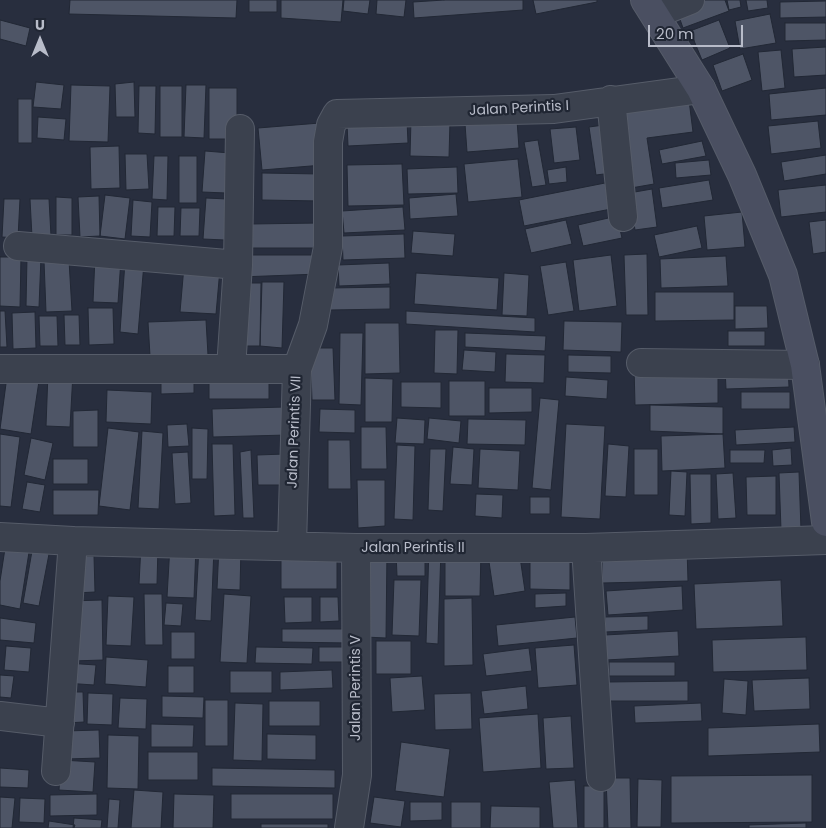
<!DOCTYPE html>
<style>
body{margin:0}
#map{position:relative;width:826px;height:828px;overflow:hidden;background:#282e3e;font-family:Poppins,sans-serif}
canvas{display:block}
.north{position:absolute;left:15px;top:15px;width:50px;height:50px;-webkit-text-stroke:4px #202633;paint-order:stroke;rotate:0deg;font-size:14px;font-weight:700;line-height:20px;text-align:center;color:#b8bcc9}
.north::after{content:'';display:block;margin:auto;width:18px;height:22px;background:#b8bcc9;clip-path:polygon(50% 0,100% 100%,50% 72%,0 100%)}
.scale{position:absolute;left:648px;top:25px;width:95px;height:22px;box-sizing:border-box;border:2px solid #b8bcc9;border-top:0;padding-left:6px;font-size:15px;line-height:18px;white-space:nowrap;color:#b8bcc9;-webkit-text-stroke:4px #202633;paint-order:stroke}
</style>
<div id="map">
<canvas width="826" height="828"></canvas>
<div class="north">U</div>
<div class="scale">20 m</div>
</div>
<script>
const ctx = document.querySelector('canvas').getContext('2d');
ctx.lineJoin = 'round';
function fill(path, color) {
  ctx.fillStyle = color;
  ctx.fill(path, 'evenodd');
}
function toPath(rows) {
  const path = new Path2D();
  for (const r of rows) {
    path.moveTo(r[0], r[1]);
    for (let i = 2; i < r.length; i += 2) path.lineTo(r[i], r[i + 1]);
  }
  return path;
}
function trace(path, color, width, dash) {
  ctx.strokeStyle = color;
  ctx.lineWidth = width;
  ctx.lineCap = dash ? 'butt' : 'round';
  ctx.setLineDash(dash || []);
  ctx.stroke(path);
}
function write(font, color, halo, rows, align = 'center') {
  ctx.font = font + ' Poppins,sans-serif';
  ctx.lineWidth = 4.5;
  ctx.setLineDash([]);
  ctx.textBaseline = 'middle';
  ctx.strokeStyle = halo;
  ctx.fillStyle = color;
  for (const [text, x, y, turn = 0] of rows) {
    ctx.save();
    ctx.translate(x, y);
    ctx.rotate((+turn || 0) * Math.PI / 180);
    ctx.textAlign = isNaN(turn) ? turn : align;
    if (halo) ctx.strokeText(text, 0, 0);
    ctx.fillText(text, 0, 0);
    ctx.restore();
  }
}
const building = toPath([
 [70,0,237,0,236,18,69,14,70,0],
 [249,0,277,0,277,12,249,12,249,0],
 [281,0,343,0,341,22,281,18,281,0],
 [344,0,370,0,368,14,343,11,344,0],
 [377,0,406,0,404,17,376,14,377,0],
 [444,0,523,0,523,10,414,18,413,2,444,0],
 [533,0,597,0,597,2,536,14,533,0],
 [697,0,725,0,729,11,683,28,676,8,697,0],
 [727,0,740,0,741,7,729,10,727,0],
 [746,0,767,0,768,8,748,11,746,0],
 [826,1,826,17,780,18,780,2,826,1],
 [770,14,776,43,740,49,735,21,770,14],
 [0,20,30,28,26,46,0,39,0,20],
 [719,20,730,48,702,60,690,31,719,20],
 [785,23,826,23,826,40,785,41,785,23],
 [826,47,826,75,794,77,792,49,826,47],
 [781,50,785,88,762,91,758,52,781,50],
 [743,54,752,80,722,91,713,65,743,54],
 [36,82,64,85,61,109,33,107,36,82],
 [134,82,135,117,116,117,115,84,134,82],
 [71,85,110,86,108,142,69,141,71,85],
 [186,85,206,85,204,138,184,137,186,85],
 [139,86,156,86,155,134,138,133,139,86],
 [160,86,182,86,182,137,160,137,160,86],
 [209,88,237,88,237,139,209,139,209,88],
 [826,88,826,115,771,120,769,94,826,88],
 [18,99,32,99,32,143,18,143,18,99],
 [689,100,693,132,647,138,654,184,631,188,619,110,689,100],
 [38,117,66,119,64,140,37,138,38,117],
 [407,120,408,143,348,146,347,123,407,120],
 [411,120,450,121,449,157,410,156,411,120],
 [517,120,519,148,467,152,465,124,517,120],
 [818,121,821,148,771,154,768,126,818,121],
 [320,123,323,165,262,170,258,128,320,123],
 [604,125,612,173,596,175,589,127,604,125],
 [576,127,580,160,554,163,550,129,576,127],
 [538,140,546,185,532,187,524,142,538,140],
 [702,141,706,156,662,164,659,150,702,141],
 [119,146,120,188,91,189,90,147,119,146],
 [205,151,230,153,226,193,202,192,205,151],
 [125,154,147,154,149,189,126,190,125,154],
 [826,155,826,174,784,181,781,162,826,155],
 [154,156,168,156,167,200,152,199,154,156],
 [179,156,197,156,197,203,179,203,179,156],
 [518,159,522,197,468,202,464,164,518,159],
 [709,160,711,175,676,178,675,163,709,160],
 [402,164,404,205,348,206,347,165,402,164],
 [457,167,458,193,408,194,407,169,457,167],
 [566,167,567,182,549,184,547,170,566,167],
 [262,173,320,174,320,201,262,200,262,173],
 [709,180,713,200,662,208,659,188,709,180],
 [605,183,611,209,524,226,519,200,605,183],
 [826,185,826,212,781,217,778,190,826,185],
 [652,189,657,227,635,230,629,193,652,189],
 [456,194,458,216,410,219,409,198,456,194],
 [105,195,130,198,125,239,100,236,105,195],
 [99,196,100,236,80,237,78,197,99,196],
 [56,197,72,198,72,235,56,235,56,197],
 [206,198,227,199,225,240,203,239,206,198],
 [4,199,20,199,18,238,2,237,4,199],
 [30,199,49,199,51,236,32,237,30,199],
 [133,200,152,202,150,237,131,236,133,200],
 [158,207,175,207,174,236,157,236,158,207],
 [403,207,405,230,344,233,342,211,403,207],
 [181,208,200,208,199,236,180,236,181,208],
 [742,212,745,247,707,250,704,216,742,212],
 [617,216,622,238,583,246,578,225,617,216],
 [566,220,572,244,531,253,525,229,566,220],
 [826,220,826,252,813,254,809,222,826,220],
 [320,223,320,248,251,248,251,224,320,223],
 [697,226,702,248,659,257,654,235,697,226],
 [413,231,455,234,453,256,411,253,413,231],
 [404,234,405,258,343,260,342,236,404,234],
 [647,254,648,315,626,315,624,255,647,254],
 [240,255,317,255,319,274,240,277,240,255],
 [611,255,617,306,579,311,573,260,611,255],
 [726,256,728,286,661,288,660,259,726,256],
 [0,257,21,257,20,307,0,306,0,257],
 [27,257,41,257,39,307,26,306,27,257],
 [95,257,121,259,118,303,93,302,95,257],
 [69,260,72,311,46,312,44,261,69,260],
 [125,262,144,263,138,334,120,332,125,262],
 [566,262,574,311,548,315,540,266,566,262],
 [389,263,390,284,339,286,338,265,389,263],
 [184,266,220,269,216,314,180,312,184,266],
 [416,273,499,278,497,310,414,304,416,273],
 [504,273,529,275,527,316,502,315,504,273],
 [262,282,284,282,282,348,260,346,262,282],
 [240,283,261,283,260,346,240,346,240,283],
 [390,287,390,309,330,310,330,288,390,287],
 [655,292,734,292,734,320,655,321,655,292],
 [735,306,767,306,768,328,735,329,735,306],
 [88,308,113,308,114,344,89,345,88,308],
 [0,311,5,311,7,347,0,347,0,311],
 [406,311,535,318,535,332,406,324,406,311],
 [35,312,36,348,13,349,12,313,35,312],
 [64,315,79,315,80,345,65,345,64,315],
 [39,316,57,316,58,346,40,346,39,316],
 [206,320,208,355,150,356,148,322,206,320],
 [564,321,622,322,621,352,563,350,564,321],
 [365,323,399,323,400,373,365,374,365,323],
 [435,330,458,330,457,374,434,373,435,330],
 [728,331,765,331,765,346,728,346,728,331],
 [340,333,363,333,361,405,339,404,340,333],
 [465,333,546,336,545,351,465,347,465,333],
 [310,348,333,348,335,400,312,400,310,348],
 [464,350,496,352,495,372,462,370,464,350],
 [506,354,545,355,544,383,505,382,506,354],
 [568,355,611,356,611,373,568,372,568,355],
 [718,365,718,403,635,405,634,366,718,365],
 [788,365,789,387,726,389,725,368,788,365],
 [194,369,194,393,161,394,161,370,194,369],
 [209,372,269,372,269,399,209,399,209,372],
 [48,373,73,373,70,427,46,426,48,373],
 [7,376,39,381,31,434,0,429,7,376],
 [566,377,608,380,607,399,565,396,566,377],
 [365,378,393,379,392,422,365,422,365,378],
 [449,381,485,381,485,416,449,416,449,381],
 [401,382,441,382,441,408,401,407,401,382],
 [489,388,532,388,532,412,489,413,489,388],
 [107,390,152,392,151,424,106,422,107,390],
 [741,392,790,392,790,409,741,409,741,392],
 [540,398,559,400,551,490,532,488,540,398],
 [650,405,723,407,723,434,650,431,650,405],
 [285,407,287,435,213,437,212,409,285,407],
 [320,409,355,410,355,433,319,432,320,409],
 [98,410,98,447,73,447,73,411,98,410],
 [397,418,425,420,424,444,395,443,397,418],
 [429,418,461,421,459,443,427,439,429,418],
 [468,419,526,420,525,445,467,444,468,419],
 [187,424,189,446,168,447,167,425,187,424],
 [566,424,605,426,600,519,561,517,566,424],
 [361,427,386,427,387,469,361,469,361,427],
 [794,427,795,442,736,445,735,430,794,427],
 [108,428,139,432,130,510,99,506,108,428],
 [192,428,208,429,207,479,192,479,192,428],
 [142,431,163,433,159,509,138,508,142,431],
 [0,434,20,437,11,507,0,506,0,434],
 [723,434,725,468,662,471,661,436,723,434],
 [31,438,53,443,45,480,24,475,31,438],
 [328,440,350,440,351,489,328,489,328,440],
 [212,444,233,444,235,515,214,516,212,444],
 [608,444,629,446,626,497,605,496,608,444],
 [397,445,415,446,413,520,394,519,397,445],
 [453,447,474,449,472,485,450,484,453,447],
 [791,448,792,465,773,466,772,450,791,448],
 [430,449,446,449,443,511,428,510,430,449],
 [480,449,520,451,518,490,478,488,480,449],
 [634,449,658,449,658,495,634,495,634,449],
 [251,450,254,518,243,518,240,452,251,450],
 [730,450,765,450,764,463,730,463,730,450],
 [188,452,191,503,175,504,172,453,188,452],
 [285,454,286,485,258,485,257,455,285,454],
 [53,459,88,459,88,484,53,484,53,459],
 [671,471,687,472,685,516,669,515,671,471],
 [799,472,801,530,781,530,779,473,799,472],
 [733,473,736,518,718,519,716,474,733,473],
 [690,474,711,474,711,523,691,524,690,474],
 [776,476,776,515,747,515,746,477,776,476],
 [357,480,385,480,385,526,358,528,357,480],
 [27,482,45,485,40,512,22,509,27,482],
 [53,490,99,490,98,515,53,515,53,490],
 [476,494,503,495,502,518,475,516,476,494],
 [530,497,550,497,550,514,530,514,530,497],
 [6,542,30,546,20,609,0,605,0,581,6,542],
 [141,545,158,546,157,584,139,584,141,545],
 [170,545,196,546,194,598,167,597,170,545],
 [219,546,241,547,240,590,217,589,219,546],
 [199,547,214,548,211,621,195,620,199,547],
 [281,548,337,548,337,589,281,589,281,548],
 [429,548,441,548,438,644,426,643,429,548],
 [687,548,688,581,602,583,602,550,687,548],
 [366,549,387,550,386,638,365,637,366,549],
 [445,550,481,550,480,596,445,596,445,550],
 [519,550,525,591,494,596,488,555,519,550],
 [32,551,49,554,39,606,23,603,32,551],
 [396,552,425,552,425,576,397,576,396,552],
 [530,552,570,552,570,590,530,589,530,552],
 [74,556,94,556,95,592,75,593,74,556],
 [394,580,421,580,419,636,392,635,394,580],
 [781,580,783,626,696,629,694,584,781,580],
 [682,586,683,610,608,615,606,591,682,586],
 [566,593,566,606,535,608,535,594,566,593],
 [144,594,162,594,163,645,145,645,144,594],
 [224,594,251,596,247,663,220,662,224,594],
 [108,596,134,597,131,646,106,645,108,596],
 [284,597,312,597,312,622,285,623,284,597],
 [320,597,338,597,339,621,320,622,320,597],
 [472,598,473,665,444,666,444,599,472,598],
 [102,600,103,660,72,661,70,601,102,600],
 [166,603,183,604,181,626,164,625,166,603],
 [648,616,648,630,605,632,605,617,648,616],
 [575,617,577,638,498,646,496,625,575,617],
 [0,618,36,623,34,643,0,640,0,618],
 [282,629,350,629,350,643,282,642,282,629],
 [678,631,679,656,606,660,605,635,678,631],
 [171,632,195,632,195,659,171,659,171,632],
 [806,637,807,670,713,672,712,640,806,637],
 [376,641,411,641,411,674,376,674,376,641],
 [574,645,577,685,538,688,535,648,574,645],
 [6,646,31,648,29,672,4,670,6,646],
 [256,647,313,648,312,664,255,663,256,647],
 [319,647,343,647,343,662,319,662,319,647],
 [529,648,532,671,486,676,483,654,529,648],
 [106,657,148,660,146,687,105,684,106,657],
 [609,662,675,662,675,676,609,676,609,662],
 [66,663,96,665,94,685,65,683,66,663],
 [168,666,194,666,194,693,168,693,168,666],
 [332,670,333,688,280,690,280,672,332,670],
 [230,671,272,671,272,693,230,693,230,671],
 [0,675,14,676,11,698,0,697,0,675],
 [422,676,425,710,392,712,390,678,422,676],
 [809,678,810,709,754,711,752,680,809,678],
 [724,679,748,681,746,715,722,713,724,679],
 [688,681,688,701,608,701,608,682,688,681],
 [526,686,528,709,484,714,481,691,526,686],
 [65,692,83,692,84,722,66,723,65,692],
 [88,693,113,694,112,725,87,724,88,693],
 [471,693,472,729,435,730,434,694,471,693],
 [162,696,204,697,203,718,162,717,162,696],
 [120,698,147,699,146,729,118,728,120,698],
 [205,700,228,700,228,746,205,746,205,700],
 [269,701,320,701,320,726,269,726,269,701],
 [235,703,263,704,262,761,233,760,235,703],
 [701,703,702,721,635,723,634,706,701,703],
 [538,714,541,768,483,772,479,718,538,714],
 [571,716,574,768,546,769,543,718,571,716],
 [151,724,194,725,193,747,151,747,151,724],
 [819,724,820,752,708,756,708,728,819,724],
 [99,730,100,758,66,759,65,731,99,730],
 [267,734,316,735,316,760,267,759,267,734],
 [108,735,139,736,138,789,107,788,108,735],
 [401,742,450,749,444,797,395,791,401,742],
 [148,752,198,752,198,780,148,780,148,752],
 [61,760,95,762,93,792,59,790,61,760],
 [0,768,29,770,28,788,0,787,0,768],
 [212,768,335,770,335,788,212,786,212,768],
 [812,775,812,822,671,823,671,776,812,775],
 [606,778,630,778,631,828,608,828,606,778],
 [638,779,662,780,661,827,637,827,638,779],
 [575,780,578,828,553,828,549,782,575,780],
 [584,786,604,786,604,828,584,828,584,786],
 [134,790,163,792,161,828,131,828,134,790],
 [97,794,97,815,50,816,50,795,97,794],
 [174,794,214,795,213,828,173,828,174,794],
 [231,794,333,794,333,819,231,819,231,794],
 [0,797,15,798,12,828,0,828,0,797],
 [374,797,405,801,401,827,370,823,374,797],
 [20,798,45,799,44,823,19,822,20,798],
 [109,799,120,800,118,828,107,828,109,799],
 [410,802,442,802,442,820,410,821,410,802],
 [451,802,481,802,481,828,451,828,451,802],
 [491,806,540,807,540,828,490,828,491,806],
 [74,818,102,820,101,828,73,828,74,818],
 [49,821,75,825,74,828,48,828,49,821],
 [806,823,806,828,749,828,749,825,806,823],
 [261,824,328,824,328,828,261,828,261,824]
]);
fill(building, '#4e5566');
trace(building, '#222835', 1);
const street = toPath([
 [655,14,690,0],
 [611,100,623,217],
 [18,246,238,265],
 [641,363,805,365],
 [231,368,238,265,240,129],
 [0,369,297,369],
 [0,537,73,541,356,548,586,548,826,540],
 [292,545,297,369,313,325,328,247,328,142,331,125,337,114,554,109,701,89],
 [586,548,601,777],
 [0,716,60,723],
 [56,771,73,541],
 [349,828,357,775,356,548]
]);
const secondary = toPath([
 [645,0,701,89,742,175,783,275,805,365,826,522]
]);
trace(street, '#565c69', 30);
trace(secondary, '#565c69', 30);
trace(street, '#3b414e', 28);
trace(secondary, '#4a4f61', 28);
write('14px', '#b8bcc9', '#202633', [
 ["Jalan Perintis I",519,109,-3],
 ["Jalan Perintis VII",295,432,-88],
 ["Jalan Perintis II",413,548],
 ["Jalan Perintis V",356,688,-90]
]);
</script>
